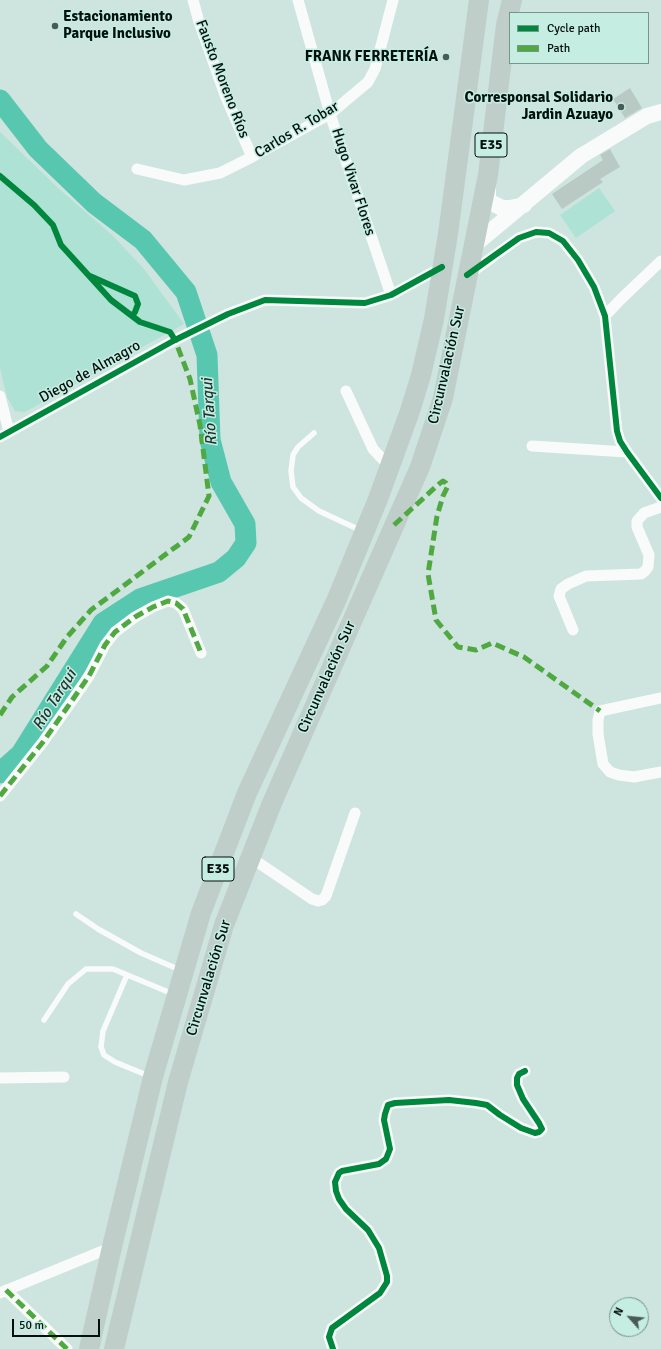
<!DOCTYPE html>
<meta charset="utf-8">
<style>
body{margin:0}
#map{position:relative;width:661px;height:1349px;overflow:hidden;background:#cee4de;font-family:Signika,sans-serif}
canvas{display:block}
.legend{position:absolute;left:509px;top:12px;width:140px;height:52px;box-sizing:border-box;background:#c5ede1;border:1px solid #77958c;margin:0;padding:5px 7px;list-style:none;font-size:12px;color:#03100c}
.legend li{display:flex;align-items:center;gap:8px;height:20px}
.legend b{width:20px;border:1px solid #77958c}
.north{position:absolute;left:609px;top:1297px;width:40px;height:40px;box-sizing:border-box;background:#c5ede1;border:1px solid #77958c;border-radius:50%;rotate:297deg;font-size:11px;font-weight:700;line-height:16px;text-align:center;color:#03100c}
.north::after{content:'';display:block;margin:auto;width:14px;height:18px;background:#4a5a56;clip-path:polygon(50% 0,100% 100%,50% 72%,0 100%)}
.scale{position:absolute;left:12px;top:1319px;width:88px;height:18px;box-sizing:border-box;border:2px solid #03100c;border-top:0;padding-left:5px;font-size:12px;line-height:14px;white-space:nowrap;color:#03100c;-webkit-text-stroke:3px #c5ede1;paint-order:stroke}
</style>
<div id="map">
<canvas width="661" height="1349"></canvas>
<ul class="legend">
<li><b style="height:5px;background:#00873e"></b>Cycle path</li>
<li><b style="height:5px;background:#50a841"></b>Path</li>
</ul>
<div class="north">N</div>
<div class="scale">50 m</div>
</div>
<script>
const ctx = document.querySelector('canvas').getContext('2d');
ctx.lineJoin = 'round';
function fill(path, color) {
  ctx.fillStyle = color;
  ctx.fill(path, 'evenodd');
}
function toPath(rows) {
  const path = new Path2D();
  for (const r of rows) {
    path.moveTo(r[0], r[1]);
    for (let i = 2; i < r.length; i += 2) path.lineTo(r[i], r[i + 1]);
  }
  return path;
}
function trace(path, color, width, dash) {
  ctx.strokeStyle = color;
  ctx.lineWidth = width;
  ctx.lineCap = dash ? 'butt' : 'round';
  ctx.setLineDash(dash || []);
  ctx.stroke(path);
}
function write(font, color, halo, rows, align = 'center') {
  ctx.font = font + ' Signika,sans-serif';
  ctx.lineWidth = 3;
  ctx.setLineDash([]);
  ctx.textBaseline = 'middle';
  ctx.strokeStyle = halo;
  ctx.fillStyle = color;
  for (const [text, x, y, turn = 0] of rows) {
    ctx.save();
    ctx.translate(x, y);
    ctx.rotate((+turn || 0) * Math.PI / 180);
    ctx.textAlign = isNaN(turn) ? turn : align;
    if (halo) ctx.strokeText(text, 0, 0);
    ctx.fillText(text, 0, 0);
    ctx.restore();
  }
}
fill(toPath([
 [0,132,58,188,113,236,144,269,184,324,25,412,15,411,7,397,0,368],
 [599,188,615,211,576,238,560,215]
]), '#aee2d4');
trace(toPath([
 [0,100,38,149,94,203,143,240,186,292,207,355,210,440,221,482,245,524,246,543,236,558,219,572,140,599,103,623,21,754,0,773]
]), '#58c7b0', 21);
fill(toPath([
 [630,88,642,108,625,118,613,99],
 [610,149,620,167,600,179,603,182,562,209,552,194,603,160,600,155]
]), '#b9cac5');
trace(toPath([
 [314,433,298,447,293,455,291,471,293,487,301,498,319,511,362,531],
 [76,914,98,929,141,953,180,970],
 [127,975,103,1031,101,1047,104,1055,115,1062,149,1076],
 [44,1020,68,984,86,969,113,969,173,994]
]), '#f8fbfa', 5.5);
trace(toPath([
 [193,0,199,22,225,95,252,157],
 [298,0,330,114,391,295],
 [137,169,184,180,220,173,252,157,330,114,368,82,375,69,393,0],
 [469,274,519,238,536,232,549,233,563,241,578,260,594,287,605,316,617,431,620,441,627,452,661,498],
 [605,316,621,299,661,261],
 [346,391,373,449,389,466],
 [0,396,9,432],
 [0,437,175,340,228,314,265,300,365,303,391,295,442,267],
 [532,446,627,452],
 [573,630,559,596,561,589,568,584,586,576,641,574,645,571,648,567,649,555,637,527,637,521,644,513,661,507],
 [661,698,600,711,598,720,598,734,603,764,610,772,619,775,634,777,661,772],
 [0,796,43,742,71,702,89,676,105,645,115,632,135,617,153,607,168,601,176,603,183,609,201,653],
 [250,857,312,899,318,901,322,900,326,896,355,813],
 [0,1078,64,1077],
 [6,1290,67,1349],
 [0,1293,112,1247],
 [333,1349,329,1337,332,1328,380,1293,387,1282,387,1276,379,1248,368,1230,346,1209,339,1199,336,1191,335,1182,339,1173,342,1171,379,1164,386,1159,390,1149,384,1120,385,1114,388,1105,395,1103,449,1100,476,1103,487,1105,500,1115,521,1128,535,1133,539,1132,542,1129,539,1123,523,1099,517,1085,517,1078,519,1074,525,1071]
]), '#f8fbfa', 11);
trace(toPath([
 [488,183,488,197,490,202,502,208,510,208,524,205],
 [473,246,581,156,647,116,661,112]
]), '#f8fbfa', 16);
trace(toPath([
 [89,1349,112,1247,153,1077,201,913,247,793,336,601,378,499,410,411,421,375,434,319,448,234,479,0],
 [114,1349,178,1082,224,925,272,803,420,467,443,398,488,175,506,25,512,0]
]), '#c0ceca', 20);
trace(toPath([
 [394,525,439,484,443,481,446,483,448,486,443,496,437,516,428,574,436,620,458,647,476,650,492,643,524,657,600,711],
 [0,715,12,697,47,666,67,637,91,610,189,537,209,496,200,425,190,379,175,340],
 [0,796,43,742,71,702,89,676,105,645,115,632,135,617,153,607,168,601,176,603,183,609,201,653],
 [6,1290,67,1349]
]), '#50a841', 5, [10, 5]);
trace(toPath([
 [0,176,34,205,53,225,61,245,111,300,140,322,170,332,175,340],
 [467,275,519,238,536,232,549,233,563,241,578,260,594,287,605,316,617,431,620,441,627,452,661,498],
 [90,276,135,296,138,304,135,312,132,316],
 [0,437,175,340,228,314,265,300,365,303,391,295,442,267],
 [333,1349,329,1337,332,1328,380,1293,387,1282,387,1276,379,1248,368,1230,346,1209,339,1199,336,1191,335,1182,339,1173,342,1171,379,1164,386,1159,390,1149,384,1120,385,1114,388,1105,395,1103,449,1100,476,1103,487,1105,500,1115,521,1128,535,1133,539,1132,542,1129,539,1123,523,1099,517,1085,517,1078,519,1074,525,1071]
]), '#00873e', 6);
for (const [x, y, r, color] of [
 [55,26,4,"#4a5a56"],
 [446,57,4,"#4a5a56"],
 [621,107,4,"#4a5a56"]
]) {
  const dot = new Path2D();
  dot.arc(x, y, r, 0, 2 * Math.PI);
  ctx.fillStyle = color;
  ctx.fill(dot);
  trace(dot, '#c5ede1', 1.5);
}
for (const [x, y, w] of [
 [491,145,32],
 [218,869,32]
]) {
  const box = new Path2D();
  box.roundRect(x - w / 2, y - 12, w, 24, 3);
  ctx.fillStyle = '#c5ede1';
  ctx.fill(box);
  trace(box, '#03100c', 1);
}
write('bold 14px', '#03100c', null, [
 ["E35",491,145],
 ["E35",218,869]
]);
write('bold 15px', '#03100c', '#c5ede1', [
 ["Estacionamiento",63,17,"left"],
 ["Parque Inclusivo",63,34,"left"],
 ["FRANK FERRETERÍA",438,57],
 ["Corresponsal Solidario",613,98],
 ["Jardin Azuayo",613,115]
], 'right');
write('15px', '#03100c', '#c5ede1', [
 ["Fausto Moreno Ríos",222,79,69],
 ["Carlos R. Tobar",297,130,-31],
 ["Hugo Vivar Flores",353,182,72],
 ["Circunvalación Sur",447,365,-77],
 ["Diego de Almagro",90,372,-29],
 ["Circunvalación Sur",327,677,-66],
 ["Circunvalación Sur",209,978,-73]
]);
write('italic 16px', '#1d342e', '#c5ede1', [
 ["Río Tarqui",210,412,-94],
 ["Río Tarqui",55,700,-58]
]);
</script>
